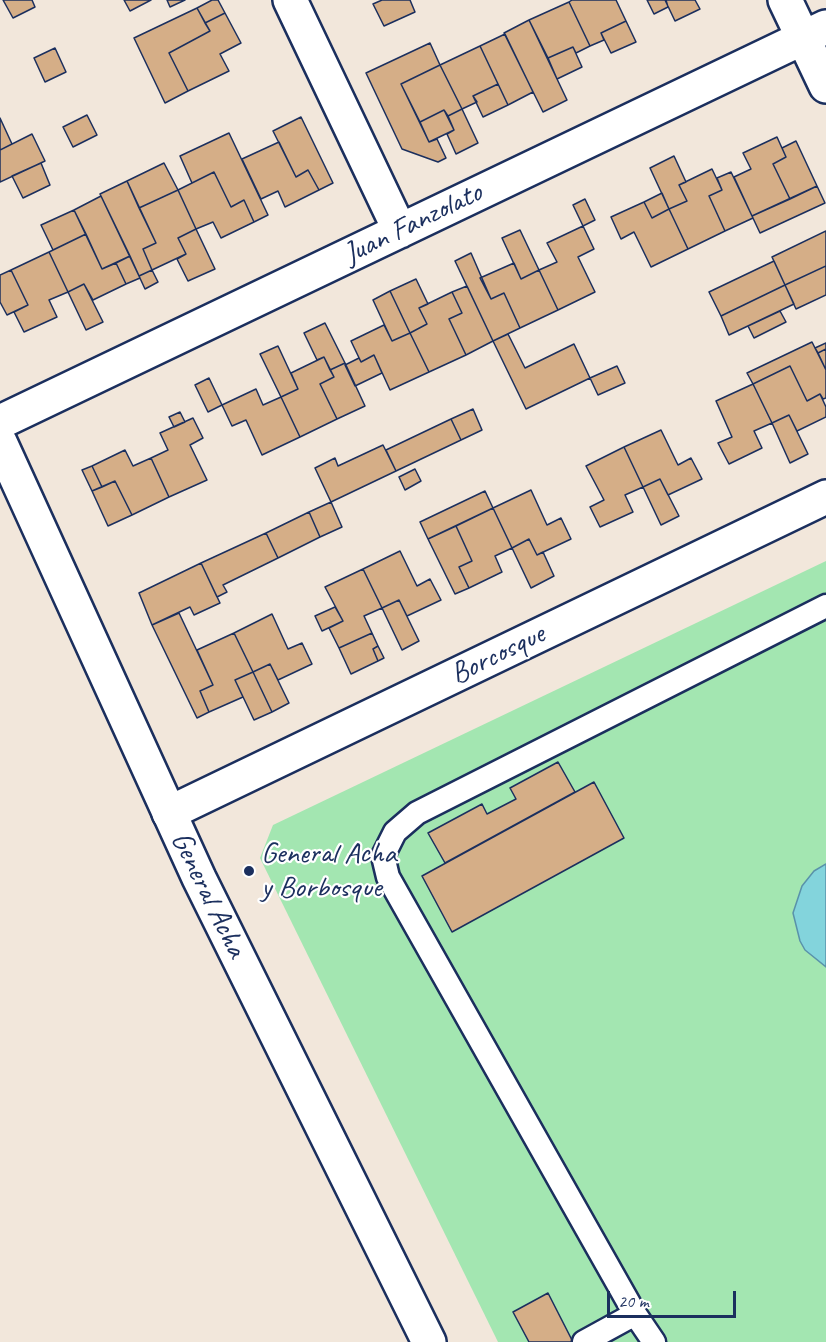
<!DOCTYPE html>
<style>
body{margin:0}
#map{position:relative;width:826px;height:1342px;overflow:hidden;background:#f2e7db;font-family:Caveat,sans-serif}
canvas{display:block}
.scale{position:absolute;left:607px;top:1291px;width:129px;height:27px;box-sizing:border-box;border:3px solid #1b2f5e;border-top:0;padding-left:8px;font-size:18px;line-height:21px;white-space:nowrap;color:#1b2f5e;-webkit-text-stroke:4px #fff;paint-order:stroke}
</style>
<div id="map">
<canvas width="826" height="1342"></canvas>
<div class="scale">20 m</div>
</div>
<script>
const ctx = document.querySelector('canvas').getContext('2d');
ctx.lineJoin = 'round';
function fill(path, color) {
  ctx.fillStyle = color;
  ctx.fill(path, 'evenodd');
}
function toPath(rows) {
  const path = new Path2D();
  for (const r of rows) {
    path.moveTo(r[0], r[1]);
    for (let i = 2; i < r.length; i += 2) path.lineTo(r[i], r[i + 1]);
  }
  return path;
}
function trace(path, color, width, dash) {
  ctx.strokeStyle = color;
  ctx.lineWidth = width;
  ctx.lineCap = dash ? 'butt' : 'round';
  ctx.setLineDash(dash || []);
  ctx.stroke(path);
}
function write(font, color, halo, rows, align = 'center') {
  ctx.font = font + ' Caveat,sans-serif';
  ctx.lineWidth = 4.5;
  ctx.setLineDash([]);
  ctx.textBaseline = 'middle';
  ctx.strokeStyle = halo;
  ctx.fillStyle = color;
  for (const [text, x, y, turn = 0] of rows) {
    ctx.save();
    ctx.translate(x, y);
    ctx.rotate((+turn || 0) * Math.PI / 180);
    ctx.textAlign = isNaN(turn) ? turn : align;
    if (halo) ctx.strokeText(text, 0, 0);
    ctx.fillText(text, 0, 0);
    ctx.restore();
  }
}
fill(toPath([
 [826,561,826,1342,498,1342,260,858,273,825]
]), '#a3e6b1');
const water = toPath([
 [826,864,826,967,805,950,800,941,793,913,802,886,814,871,826,864]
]);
fill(water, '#83d4dc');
trace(water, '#5992aa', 1.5);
const building = toPath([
 [3,0,32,0,35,7,13,18,3,0],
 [124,0,151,0,130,11,124,0],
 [167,0,185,0,170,7,167,0],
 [212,0,218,0,225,13,205,23,197,8,212,0],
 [382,0,410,0,415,12,384,26,373,4,382,0],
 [572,0,616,0,626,21,601,33,604,40,590,46,569,2,572,0],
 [647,0,666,0,668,7,654,14,647,0],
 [665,0,695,0,700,9,675,21,665,0],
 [569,2,590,46,576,53,573,47,548,58,529,20,569,2],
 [197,8,210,31,169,53,188,91,165,103,134,38,197,8],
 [225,13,241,43,220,54,229,71,188,91,169,53,210,31,205,23,225,13],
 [529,20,567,100,543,112,504,33,529,20],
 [626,21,636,42,611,53,601,33,626,21],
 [505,34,533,92,508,105,480,46,505,34],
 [430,43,440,65,401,84,429,142,437,139,446,158,438,162,402,149,366,73,430,43],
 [480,46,498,84,473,96,477,102,462,109,440,65,480,46],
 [573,47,582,67,557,79,548,58,573,47],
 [55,48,66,72,45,82,34,58,55,48],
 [440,65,462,109,448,116,444,110,420,122,401,84,440,65],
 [498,84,508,105,483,117,473,96,498,84],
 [462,109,478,143,456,154,447,134,454,130,448,116,462,109],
 [444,110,454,130,429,142,420,122,444,110],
 [87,115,97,135,73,147,63,127,87,115],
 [301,117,333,183,319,190,308,170,296,177,273,131,301,117],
 [0,118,12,144,0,150,0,118],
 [229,133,268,215,254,222,244,200,231,207,214,172,192,183,180,156,229,133],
 [32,134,45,161,0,182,0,150,32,134],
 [777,137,786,157,773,164,790,199,752,216,734,177,751,169,743,153,777,137],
 [796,141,817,186,790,199,773,164,786,157,782,148,796,141],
 [279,142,296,177,308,170,319,190,285,207,278,191,261,199,242,159,279,142],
 [674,156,686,182,679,185,687,201,669,209,650,168,674,156],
 [41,163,50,185,23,198,12,176,41,163],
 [164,163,178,190,139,208,127,181,164,163],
 [712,169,722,190,709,196,725,231,688,249,669,209,687,201,679,185,712,169],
 [214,172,231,207,244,200,254,222,221,238,213,222,196,229,178,190,214,172],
 [731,172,753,218,725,231,709,196,722,190,717,178,731,172],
 [127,181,156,243,143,249,152,270,139,276,100,194,127,181],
 [817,186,825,203,760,233,752,216,817,186],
 [178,190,196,229,178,238,186,254,152,270,143,249,156,243,139,208,178,190],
 [662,193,669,209,652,218,644,202,662,193],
 [101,196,130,256,102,269,74,210,101,196],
 [585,199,595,220,583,226,573,205,585,199],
 [644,202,652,218,669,209,688,249,651,267,634,232,621,239,611,217,644,202],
 [74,210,86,234,53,250,41,225,74,210],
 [583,226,594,249,578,257,595,292,558,310,539,270,557,262,547,243,583,226],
 [196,229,215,269,188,281,177,259,186,254,178,238,196,229],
 [520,230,539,270,521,279,502,238,520,230],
 [826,231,826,266,785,285,772,257,826,231],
 [86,234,102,269,116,263,126,284,93,300,84,284,68,292,49,252,86,234],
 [49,252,68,292,49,300,57,317,24,332,14,312,28,305,11,270,49,252],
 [471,253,491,299,504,293,520,328,493,341,455,261,471,253],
 [130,256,140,278,126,284,116,263,130,256],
 [774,261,785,285,721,316,709,292,774,261],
 [514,263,521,279,539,270,558,310,520,328,504,293,491,299,480,278,514,263],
 [826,266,826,295,796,309,785,285,826,266],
 [11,270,28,305,7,315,0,302,0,275,11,270],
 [152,270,158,282,145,289,139,276,152,270],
 [416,279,428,304,419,308,427,324,410,333,390,291,416,279],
 [84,284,103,322,86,330,68,292,84,284],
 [785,285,794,304,729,335,721,316,785,285],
 [467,286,493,341,466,355,449,319,462,313,452,292,467,286],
 [390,291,410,333,392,341,373,300,390,291],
 [452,292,462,313,449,319,466,355,429,372,410,333,427,324,419,308,452,292],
 [780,311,786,322,754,338,748,326,780,311],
 [325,323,345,363,330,370,324,357,317,360,304,333,325,323],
 [384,325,392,341,410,333,429,372,390,390,374,355,361,362,351,341,384,325],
 [508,334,525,368,574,344,590,378,526,409,493,341,508,334],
 [812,342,826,370,826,398,823,399,820,394,807,401,790,366,753,384,747,373,812,342],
 [826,343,826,349,818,353,815,348,826,343],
 [278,346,298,389,281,397,260,354,278,346],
 [826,349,826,370,818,353,826,349],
 [374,355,382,373,355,386,345,365,359,358,361,362,374,355],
 [324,357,334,377,320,384,337,419,300,437,281,397,298,389,291,373,324,357],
 [345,363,365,406,337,419,320,384,334,377,330,370,345,363],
 [617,366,625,383,598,395,590,378,617,366],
 [790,366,807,401,820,394,826,407,826,417,797,431,789,415,772,423,753,384,790,366],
 [209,378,222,405,208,412,195,385,209,378],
 [753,384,772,423,754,431,762,448,729,464,718,443,732,437,716,401,753,384],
 [256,389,263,405,281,397,300,437,262,455,246,420,232,426,222,405,256,389],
 [473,409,482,430,461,440,451,419,473,409],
 [180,412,185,422,174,427,169,417,180,412],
 [789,415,808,454,790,463,772,423,789,415],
 [193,418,203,438,190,445,207,480,169,497,151,458,168,450,160,433,193,418],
 [451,419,461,440,396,471,386,450,451,419],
 [661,430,678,465,691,458,702,479,668,495,660,479,643,487,624,447,661,430],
 [383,445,396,471,331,502,315,468,335,458,338,466,383,445],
 [624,447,643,487,625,495,633,512,600,527,590,507,604,500,586,466,624,447],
 [125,450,133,466,151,458,169,497,132,515,115,481,102,487,92,466,125,450],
 [92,466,102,487,92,491,82,470,92,466],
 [415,469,421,481,405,490,399,477,415,469],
 [660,479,679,516,661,525,643,487,660,479],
 [115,481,132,515,108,526,92,491,115,481],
 [531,490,547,525,561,518,571,539,537,555,529,539,512,548,493,508,531,490],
 [485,491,493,508,428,539,420,522,485,491],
 [331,502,342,527,320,537,309,512,331,502],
 [493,508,512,548,495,556,502,572,469,588,459,567,472,561,456,526,493,508],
 [309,512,320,537,278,558,266,533,309,512],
 [456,526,472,561,459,567,469,588,455,594,428,539,456,526],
 [266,533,278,558,223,585,227,592,217,597,201,563,266,533],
 [529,539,537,555,543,552,554,576,531,588,512,548,529,539],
 [400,551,417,586,430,579,441,600,407,616,399,600,382,608,363,569,400,551],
 [201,563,220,603,194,615,190,607,152,625,139,593,201,563],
 [363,569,382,608,364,616,372,633,339,648,329,628,343,621,325,587,363,569],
 [399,600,419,641,402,650,382,608,399,600],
 [335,607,343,621,322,631,315,616,335,607],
 [179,613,213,685,200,691,209,712,197,718,152,625,179,613],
 [272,614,288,649,302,643,312,664,278,680,270,664,253,672,234,633,272,614],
 [234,633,253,672,235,680,243,697,209,712,200,691,213,685,197,650,234,633],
 [372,633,378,646,373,649,378,661,351,674,339,648,372,633],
 [378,646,384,658,378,661,373,649,378,646],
 [270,664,289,703,272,712,253,672,270,664],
 [253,672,272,712,254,720,235,680,253,672],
 [558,762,575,792,445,863,428,833,482,804,487,814,516,799,510,788,558,762],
 [594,782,624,838,452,932,422,876,594,782],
 [548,1293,573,1342,529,1342,513,1312,548,1293]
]);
fill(building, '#d5ae87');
trace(building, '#1b2f5e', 1.5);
const lane = toPath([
 [635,1314,654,1342],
 [584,1342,635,1314,388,877,383,856,395,832,417,813,826,606]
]);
const street = toPath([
 [290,0,400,231],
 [785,0,826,86],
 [0,422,826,27],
 [169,813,826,497]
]);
const secondary = toPath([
 [0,442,199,878,429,1342]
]);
trace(lane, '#1b2f5e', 27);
trace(street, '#1b2f5e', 38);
trace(secondary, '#1b2f5e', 38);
trace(lane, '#fff', 22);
trace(street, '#fff', 33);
trace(secondary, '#fff', 33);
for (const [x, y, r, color] of [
 [249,871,6,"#1b2f5e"]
]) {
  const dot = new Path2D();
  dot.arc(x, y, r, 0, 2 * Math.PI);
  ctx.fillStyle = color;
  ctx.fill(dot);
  trace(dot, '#fff', 2);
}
write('30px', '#1b2f5e', '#fff', [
 ["Juan Fanzolato",413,224,-26],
 ["Borcosque",498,655,-26],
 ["General Acha",208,895,64]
]);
write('30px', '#1b2f5e', '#fff', [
 ["General Acha",261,854],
 ["y Borbosque",261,888]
], 'left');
</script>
